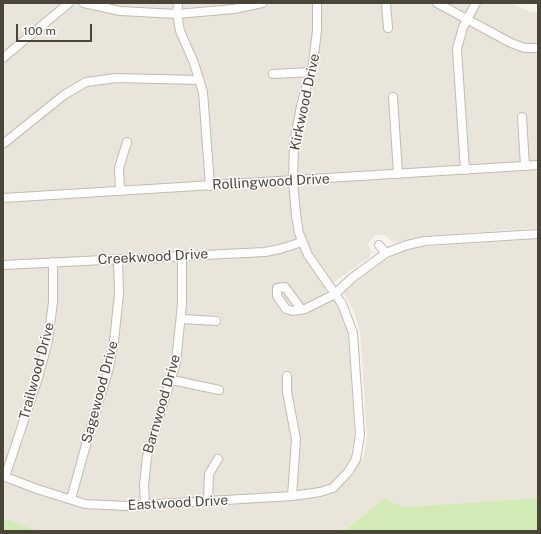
<!DOCTYPE html>
<style>
body{margin:0}
#map{position:relative;width:541px;height:534px;overflow:hidden;background:#f6f3ec;font-family:"Public Sans",sans-serif}
canvas{display:block}
.frame{position:absolute;inset:0;border:4px solid #4b4439;pointer-events:none}
.scale{position:absolute;left:16px;top:24px;width:76px;height:18px;box-sizing:border-box;border:2px solid #4b4439;border-top:0;padding-left:5px;font-size:12px;line-height:14px;white-space:nowrap;color:#4b4439;-webkit-text-stroke:3px #fff;paint-order:stroke}
</style>
<div id="map">
<canvas width="541" height="534"></canvas>
<div class="frame"></div>
<div class="scale">100 m</div>
</div>
<script>
const ctx = document.querySelector('canvas').getContext('2d');
ctx.lineJoin = 'round';
function fill(path, color) {
  ctx.fillStyle = color;
  ctx.fill(path, 'evenodd');
}
function toPath(rows) {
  const path = new Path2D();
  for (const r of rows) {
    path.moveTo(r[0], r[1]);
    for (let i = 2; i < r.length; i += 2) path.lineTo(r[i], r[i + 1]);
  }
  return path;
}
function trace(path, color, width, dash) {
  ctx.strokeStyle = color;
  ctx.lineWidth = width;
  ctx.lineCap = dash ? 'butt' : 'round';
  ctx.setLineDash(dash || []);
  ctx.stroke(path);
}
function write(font, color, halo, rows, align = 'center') {
  ctx.font = font + ' "Public Sans",sans-serif';
  ctx.lineWidth = 3;
  ctx.setLineDash([]);
  ctx.textBaseline = 'middle';
  ctx.strokeStyle = halo;
  ctx.fillStyle = color;
  for (const [text, x, y, turn = 0] of rows) {
    ctx.save();
    ctx.translate(x, y);
    ctx.rotate((+turn || 0) * Math.PI / 180);
    ctx.textAlign = isNaN(turn) ? turn : align;
    if (halo) ctx.strokeText(text, 0, 0);
    ctx.fillText(text, 0, 0);
    ctx.restore();
  }
}
fill(toPath([
 [3,3,510,3,531,12,538,12,538,228,424,236,394,243,385,235,375,235,368,244,371,252,370,257,325,288,325,291,335,302,345,318,348,332,355,437,351,453,363,460,367,435,360,332,353,309,343,293,344,290,387,259,402,251,416,247,538,239,538,498,404,507,389,501,386,497,345,529,314,531,38,531,3,518]
]), '#eae5da');
fill(toPath([
 [386,497,389,501,404,507,538,498,538,531,314,531,346,529],
 [3,518,38,531,3,531]
]), '#d2eab5');
const minor = toPath([
 [84,3,120,11,177,14,234,9,262,3],
 [178,3,177,14,180,31,194,63,203,92,210,186],
 [386,3,388,28],
 [437,3,511,43,525,48,538,48],
 [3,58,69,3],
 [273,74,312,72],
 [393,97,398,174],
 [522,117,525,166],
 [3,144,64,95,86,82,116,78,199,80],
 [465,170,457,49,463,27,476,3],
 [120,191,119,168,127,142],
 [3,198,538,165],
 [379,245,386,253],
 [3,265,265,252,280,249,302,242],
 [301,309,285,287,277,288,277,296,286,309,293,311,305,309,335,294,352,278,386,253,407,245,425,241,538,234],
 [182,319,216,321],
 [287,376,287,392,296,439,292,496],
 [172,380,219,390],
 [3,476,37,489,85,504,126,506,292,496,320,492,333,488,349,471,356,459,360,435,353,333,342,304,308,255,299,233,296,215,293,181,294,144,301,106,313,64,317,30,317,3],
 [5,477,38,378,48,341,53,302,53,262],
 [71,499,92,423,108,372,114,341,119,294,118,259],
 [208,501,209,474,218,459],
 [145,505,144,485,147,457,176,362,182,304,182,255]
]);
trace(minor, '#c2bbae', 10);
trace(minor, '#fff', 8);
write('14px', '#4b4439', '#fff', [
 ["Kirkwood Drive",305,102,-78],
 ["Rollingwood Drive",271,182,-3],
 ["Creekwood Drive",153,257,-3],
 ["Trailwood Drive",37,371,-75],
 ["Sagewood Drive",100,392,-75],
 ["Barnwood Drive",162,404,-74],
 ["Eastwood Drive",178,503,-3]
]);
</script>
